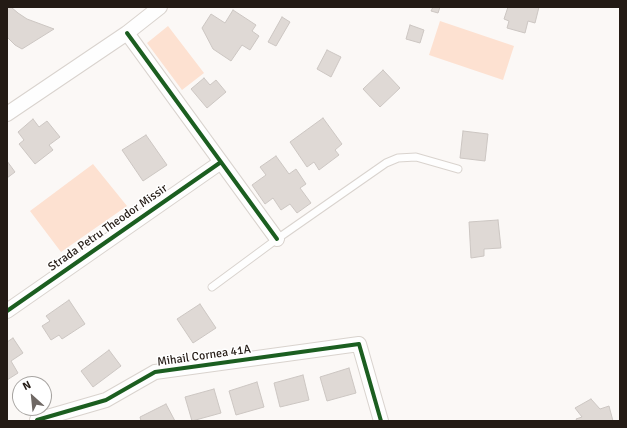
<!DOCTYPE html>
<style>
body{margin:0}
#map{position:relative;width:627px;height:428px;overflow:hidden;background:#fbf8f6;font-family:Signika,sans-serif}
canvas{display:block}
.frame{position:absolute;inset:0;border:8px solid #241b15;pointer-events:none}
.north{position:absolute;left:12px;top:376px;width:40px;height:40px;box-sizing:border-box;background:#fff;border:1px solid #a7a4a1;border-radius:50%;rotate:333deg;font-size:11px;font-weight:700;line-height:16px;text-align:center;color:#241b15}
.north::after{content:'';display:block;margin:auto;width:14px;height:18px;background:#6f6864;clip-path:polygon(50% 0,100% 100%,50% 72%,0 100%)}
</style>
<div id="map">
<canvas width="627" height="428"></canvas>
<div class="frame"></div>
<div class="north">N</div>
</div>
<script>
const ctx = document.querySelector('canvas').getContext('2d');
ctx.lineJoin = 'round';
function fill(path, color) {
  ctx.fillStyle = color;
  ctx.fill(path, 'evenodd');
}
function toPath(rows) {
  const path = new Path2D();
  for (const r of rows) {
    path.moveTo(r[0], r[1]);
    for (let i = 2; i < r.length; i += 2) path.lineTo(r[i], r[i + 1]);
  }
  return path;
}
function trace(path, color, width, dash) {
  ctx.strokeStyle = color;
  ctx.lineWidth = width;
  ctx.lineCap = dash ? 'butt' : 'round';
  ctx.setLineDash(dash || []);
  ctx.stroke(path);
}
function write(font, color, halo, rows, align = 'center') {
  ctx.font = font + ' Signika,sans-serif';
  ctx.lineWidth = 3;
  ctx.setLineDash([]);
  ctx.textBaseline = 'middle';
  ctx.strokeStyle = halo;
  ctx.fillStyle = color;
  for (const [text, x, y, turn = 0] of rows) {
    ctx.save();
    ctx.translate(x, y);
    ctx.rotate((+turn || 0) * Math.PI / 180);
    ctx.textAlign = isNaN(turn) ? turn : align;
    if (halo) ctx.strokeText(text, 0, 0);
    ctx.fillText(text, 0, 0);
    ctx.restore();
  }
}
fill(toPath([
 [440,21,514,46,503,80,429,55],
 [168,26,204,73,182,90,147,43],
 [93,164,127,206,61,252,30,211]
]), '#fde1d1');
const building = toPath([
 [7,7,11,7,18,13,27,19,54,29,22,49,15,45,7,37,7,7],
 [433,7,440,7,438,13,431,11,433,7],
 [508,7,539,7,535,23,528,21,525,33,507,28,509,21,504,19,508,7],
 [233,10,256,25,252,31,259,36,250,50,242,45,231,61,213,49,202,28,211,14,225,23,233,10],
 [282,17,290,22,276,46,268,42,282,17],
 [410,25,424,30,420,43,406,39,410,25],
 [327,50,341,57,331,77,317,69,327,50],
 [383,70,400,88,380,107,363,89,383,70],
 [204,78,210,85,216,80,226,92,207,108,191,89,204,78],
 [323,118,342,144,335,150,339,155,319,170,314,162,307,167,290,142,323,118],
 [33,119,39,127,47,121,60,137,49,145,53,150,35,164,19,144,24,140,18,132,33,119],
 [463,131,488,134,485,161,460,158,463,131],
 [146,135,167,165,143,181,122,150,146,135],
 [276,156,289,174,296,169,306,184,300,188,311,203,297,213,290,204,281,210,273,198,265,204,252,185,266,175,260,167,276,156],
 [7,161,15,172,7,178,7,161],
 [498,220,501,248,484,249,484,256,471,258,469,222,498,220],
 [69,300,85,324,62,339,59,335,51,340,42,326,50,321,46,316,69,300],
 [200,304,216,328,193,343,177,319,200,304],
 [13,338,23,353,11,361,18,373,7,380,7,342,13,338],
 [109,350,121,366,93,387,81,371,109,350],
 [349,368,356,393,327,401,320,377,349,368],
 [303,375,309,400,280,407,274,383,303,375],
 [257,382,264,407,236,415,229,391,257,382],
 [214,389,221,413,192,421,185,397,214,389],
 [591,399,600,409,609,406,613,421,577,421,576,419,582,417,575,408,591,399],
 [166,404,175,421,141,421,140,417,166,404]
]);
fill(building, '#dfd9d5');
trace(building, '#ccc6c2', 1);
const lane = toPath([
 [212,287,277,239,386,163,398,158,416,157,458,169]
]);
const street = toPath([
 [127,33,277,239],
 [7,114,127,33,160,7],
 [7,311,221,162],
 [37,420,106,400,155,372,359,344,381,421]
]);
trace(lane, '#d9d3ce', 9);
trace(street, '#d9d3ce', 16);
trace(lane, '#fefefe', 7);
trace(street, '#fefefe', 14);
trace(toPath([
 [127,33,277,239],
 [7,311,221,162],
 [37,420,106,400,155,372,359,344,381,421]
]), '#1b5e20', 4);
write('12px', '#241b15', '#fff', [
 ["Strada Petru Theodor Missir",108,228,-35],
 ["Mihail Cornea 41A",204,356,-8]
]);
</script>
